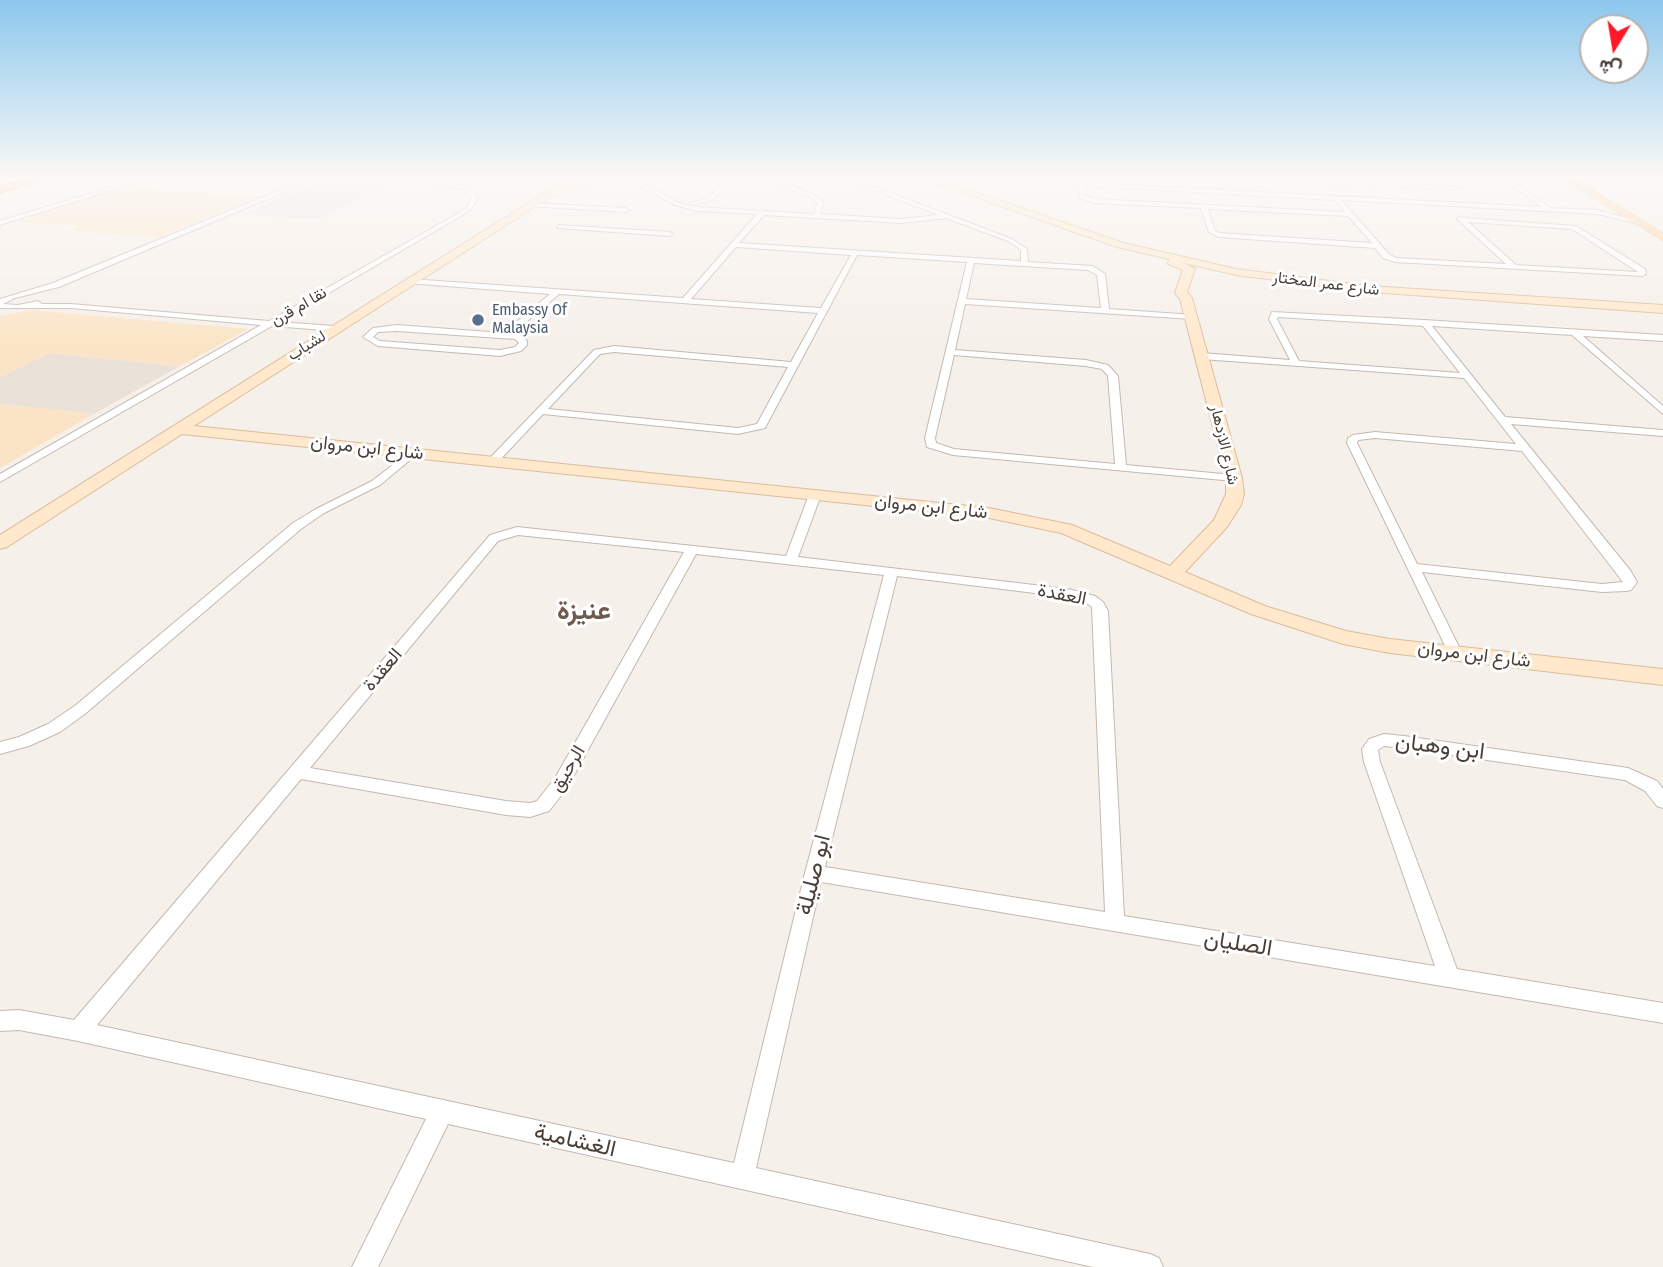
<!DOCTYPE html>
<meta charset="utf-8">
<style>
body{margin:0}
#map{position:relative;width:1663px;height:1267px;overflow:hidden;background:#f6f0ea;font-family:"Fira Sans Condensed",Vazirmatn,sans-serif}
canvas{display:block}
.north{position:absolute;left:1579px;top:14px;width:70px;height:70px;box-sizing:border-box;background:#fff;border:2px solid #b7b2af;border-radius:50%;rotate:191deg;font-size:19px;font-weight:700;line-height:28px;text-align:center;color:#4a3f37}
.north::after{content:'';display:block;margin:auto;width:24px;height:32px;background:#ff1825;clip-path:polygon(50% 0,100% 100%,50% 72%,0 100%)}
</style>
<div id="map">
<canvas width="1663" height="1267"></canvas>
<div class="north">ش</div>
</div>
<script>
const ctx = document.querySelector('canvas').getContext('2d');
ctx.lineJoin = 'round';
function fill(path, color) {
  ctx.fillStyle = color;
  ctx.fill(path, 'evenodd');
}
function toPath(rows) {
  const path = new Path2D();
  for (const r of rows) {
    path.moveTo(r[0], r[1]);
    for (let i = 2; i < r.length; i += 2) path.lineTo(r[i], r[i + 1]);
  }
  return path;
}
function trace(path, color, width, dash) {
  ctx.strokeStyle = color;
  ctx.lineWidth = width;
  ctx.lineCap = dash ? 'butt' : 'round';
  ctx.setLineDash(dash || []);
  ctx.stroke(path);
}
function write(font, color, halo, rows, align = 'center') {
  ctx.font = font + ' "Fira Sans Condensed",Vazirmatn,sans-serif';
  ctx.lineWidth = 6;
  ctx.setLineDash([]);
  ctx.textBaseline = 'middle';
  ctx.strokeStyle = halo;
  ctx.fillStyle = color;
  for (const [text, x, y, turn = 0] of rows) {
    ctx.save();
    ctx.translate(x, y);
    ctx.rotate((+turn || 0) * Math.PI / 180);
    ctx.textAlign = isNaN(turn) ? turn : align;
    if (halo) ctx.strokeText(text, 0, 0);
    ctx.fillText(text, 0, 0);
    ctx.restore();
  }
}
fill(toPath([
 [50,353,180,366,94,414,0,404,0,377]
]), '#eae1d8');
fill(toPath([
 [115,188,260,196,159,237,69,231,80,226,18,222],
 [31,310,248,329,180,366,50,353,0,377,0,316],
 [0,404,94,414,0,468]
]), '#fbe4c5');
fill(toPath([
 [341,178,398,181,319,219,243,214,322,180]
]), '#e4e1df');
const street = toPath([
 [159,176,171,176,121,187,0,225,0,221,118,185,159,176],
 [314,176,322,176,59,287,15,298,3,304,18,305,38,301,42,304,71,304,269,321,457,214,467,207,471,200,471,196,464,190,445,185,341,176,445,181,468,188,476,195,477,200,471,209,461,216,279,322,334,326,338,329,337,331,272,326,0,482,0,474,261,325,71,308,0,308,0,299,53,283,314,176],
 [621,176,629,176,679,203,697,207,814,214,818,203,810,197,770,181,766,176,772,176,814,195,823,202,820,214,902,219,938,215,838,176,846,176,1012,239,1027,249,1028,262,1093,266,1105,274,1109,309,1194,315,1195,317,1191,319,965,304,955,350,1086,360,1108,365,1118,376,1126,465,1234,475,1240,478,1234,481,953,455,927,447,925,438,967,262,857,255,765,428,738,434,543,414,497,463,489,463,489,459,594,350,614,346,791,362,818,313,559,294,512,334,520,335,527,341,527,345,521,351,500,356,378,346,363,337,373,328,397,325,503,333,550,294,407,283,407,279,410,279,683,298,757,214,697,211,675,205,621,176],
 [764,215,902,223,946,218,1008,241,1021,250,1021,261,739,243,764,215],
 [736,247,851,255,821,308,691,299,736,247],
 [974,263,1088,270,1097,275,1101,308,966,299,974,263],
 [397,331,515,339,519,343,515,347,500,350,380,341,373,337,378,332,397,331],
 [614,352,788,367,757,424,738,428,548,409,600,354,614,352],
 [954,355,1086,366,1102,369,1108,376,1115,464,954,449,936,443,935,438,954,355],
 [689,176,697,176,718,186,721,191,711,201,690,205,690,203,707,199,715,191,689,176],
 [1030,176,1090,183,1542,207,1498,176,1505,176,1551,208,1597,210,1638,221,1635,223,1597,214,1341,200,1389,254,1396,258,1506,264,1457,219,1459,216,1463,218,1576,226,1645,269,1646,274,1642,276,1395,262,1383,258,1375,248,1218,237,1209,232,1201,208,1095,203,1080,198,1079,185,1030,176],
 [1085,186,1335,200,1345,212,1095,199,1085,196,1085,186],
 [1208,209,1348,216,1372,243,1219,233,1215,231,1208,209],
 [1468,222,1572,229,1638,272,1516,265,1468,222],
 [1310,176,1318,176,1327,180,1460,187,1457,189,1326,184,1310,176],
 [1645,176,1652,176,1663,182,1663,186,1645,176],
 [530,203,626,208,629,210,626,212,528,206,530,203],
 [559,225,670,232,673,234,670,236,557,228,559,225],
 [1272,312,1424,320,1663,335,1663,341,1583,336,1663,406,1663,414,1572,335,1432,326,1505,417,1663,430,1663,436,1511,424,1630,570,1637,582,1635,585,1631,590,1626,591,1602,592,1422,572,1462,653,1455,658,1450,656,1347,443,1348,438,1353,435,1375,432,1516,444,1464,378,1202,359,1198,356,1202,353,1290,360,1269,319,1272,312],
 [1278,317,1423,326,1460,373,1299,361,1277,319,1278,317],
 [1375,438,1522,451,1623,582,1602,584,1417,564,1357,443,1358,440,1375,438],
 [412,450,416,451,416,455,380,485,324,513,301,529,86,713,60,732,29,746,0,754,0,742,19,737,48,724,76,705,293,523,316,509,372,481,412,450],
 [815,492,821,495,798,557,1068,589,1095,596,1103,602,1108,611,1124,916,1435,966,1364,762,1362,749,1369,739,1384,734,1404,736,1628,768,1657,781,1663,789,1663,808,1657,806,1645,791,1625,780,1404,748,1384,746,1378,750,1380,762,1457,969,1663,1003,1663,1023,821,882,756,1168,1150,1254,1159,1258,1163,1267,1093,1267,448,1124,378,1267,352,1267,426,1119,78,1041,19,1030,0,1031,0,1011,19,1010,74,1020,490,535,517,527,786,556,809,495,815,492],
 [518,535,684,552,555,778,537,801,530,803,506,801,310,768,498,541,518,535],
 [696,554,884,575,805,873,734,1163,97,1025,301,779,506,815,530,817,549,811,567,788,696,554],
 [897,576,1067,597,1085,602,1092,607,1105,912,825,867,897,576]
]);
const secondary = toPath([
 [529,176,541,176,567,186,610,176,630,176,585,185,550,197,194,426,989,508,1072,525,1170,566,1214,520,1226,494,1226,478,1180,299,1175,293,1183,270,1168,264,1169,259,1117,247,915,176,928,176,1124,243,1236,269,1370,286,1663,305,1663,313,1370,292,1236,275,1184,263,1195,269,1187,292,1192,298,1242,478,1244,494,1241,505,1227,527,1185,572,1265,606,1346,631,1390,639,1663,669,1663,685,1390,653,1343,644,1251,614,1061,533,989,518,182,434,7,547,0,549,0,535,544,193,558,188,529,176]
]);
const primary = toPath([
 [1558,176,1570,176,1663,233,1663,241,1558,176]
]);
const highway = toPath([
 [35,176,52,176,0,193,0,186,35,176]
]);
trace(street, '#c5b8af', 2);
trace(secondary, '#dbbc9a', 2);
trace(primary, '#eaa664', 1);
trace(highway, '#e68034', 2);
fill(street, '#fff');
fill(secondary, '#ffe8cb');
fill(primary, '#ffcd9a');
fill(highway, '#ffb06c');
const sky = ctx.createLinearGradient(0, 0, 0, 353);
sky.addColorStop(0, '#8dc7ed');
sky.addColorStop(0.5, '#fbf8f6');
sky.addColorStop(1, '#fbf8f600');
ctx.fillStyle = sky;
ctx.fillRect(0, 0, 1663, 353);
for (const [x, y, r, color] of [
 [478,320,7,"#5c6f8a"]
]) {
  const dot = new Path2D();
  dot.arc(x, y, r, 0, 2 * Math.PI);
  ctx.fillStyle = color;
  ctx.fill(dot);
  trace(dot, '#fff', 2.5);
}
write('16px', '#4a3f37', '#fff', [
 ["شارع عمر المختار",1326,284,7],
 ["نقا ام قرن",299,307,-30],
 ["لشباب",307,346,-32],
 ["شارع الازدهار",1224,445,77]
]);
write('16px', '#4e5e75', '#fff', [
 ["Embassy Of",492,311],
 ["Malaysia",492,329]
], 'left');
write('19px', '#4a3f37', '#fff', [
 ["شارع ابن مروان",367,448,6],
 ["شارع ابن مروان",931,507,6],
 ["العقدة",1062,595,11],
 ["شارع ابن مروان",1474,655,7],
 ["العقدة",383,670,-50],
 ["الرحيق",568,769,-59]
]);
write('23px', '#4a3f37', '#fff', [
 ["ابن وهبان",1440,747,7],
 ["ابو صليلة",814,875,-76],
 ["الصليان",1238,944,9],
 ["الغشامية",575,1141,13]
]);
write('bold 26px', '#6e5b4e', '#fff', [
 ["عنيزة",584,612]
]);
</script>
